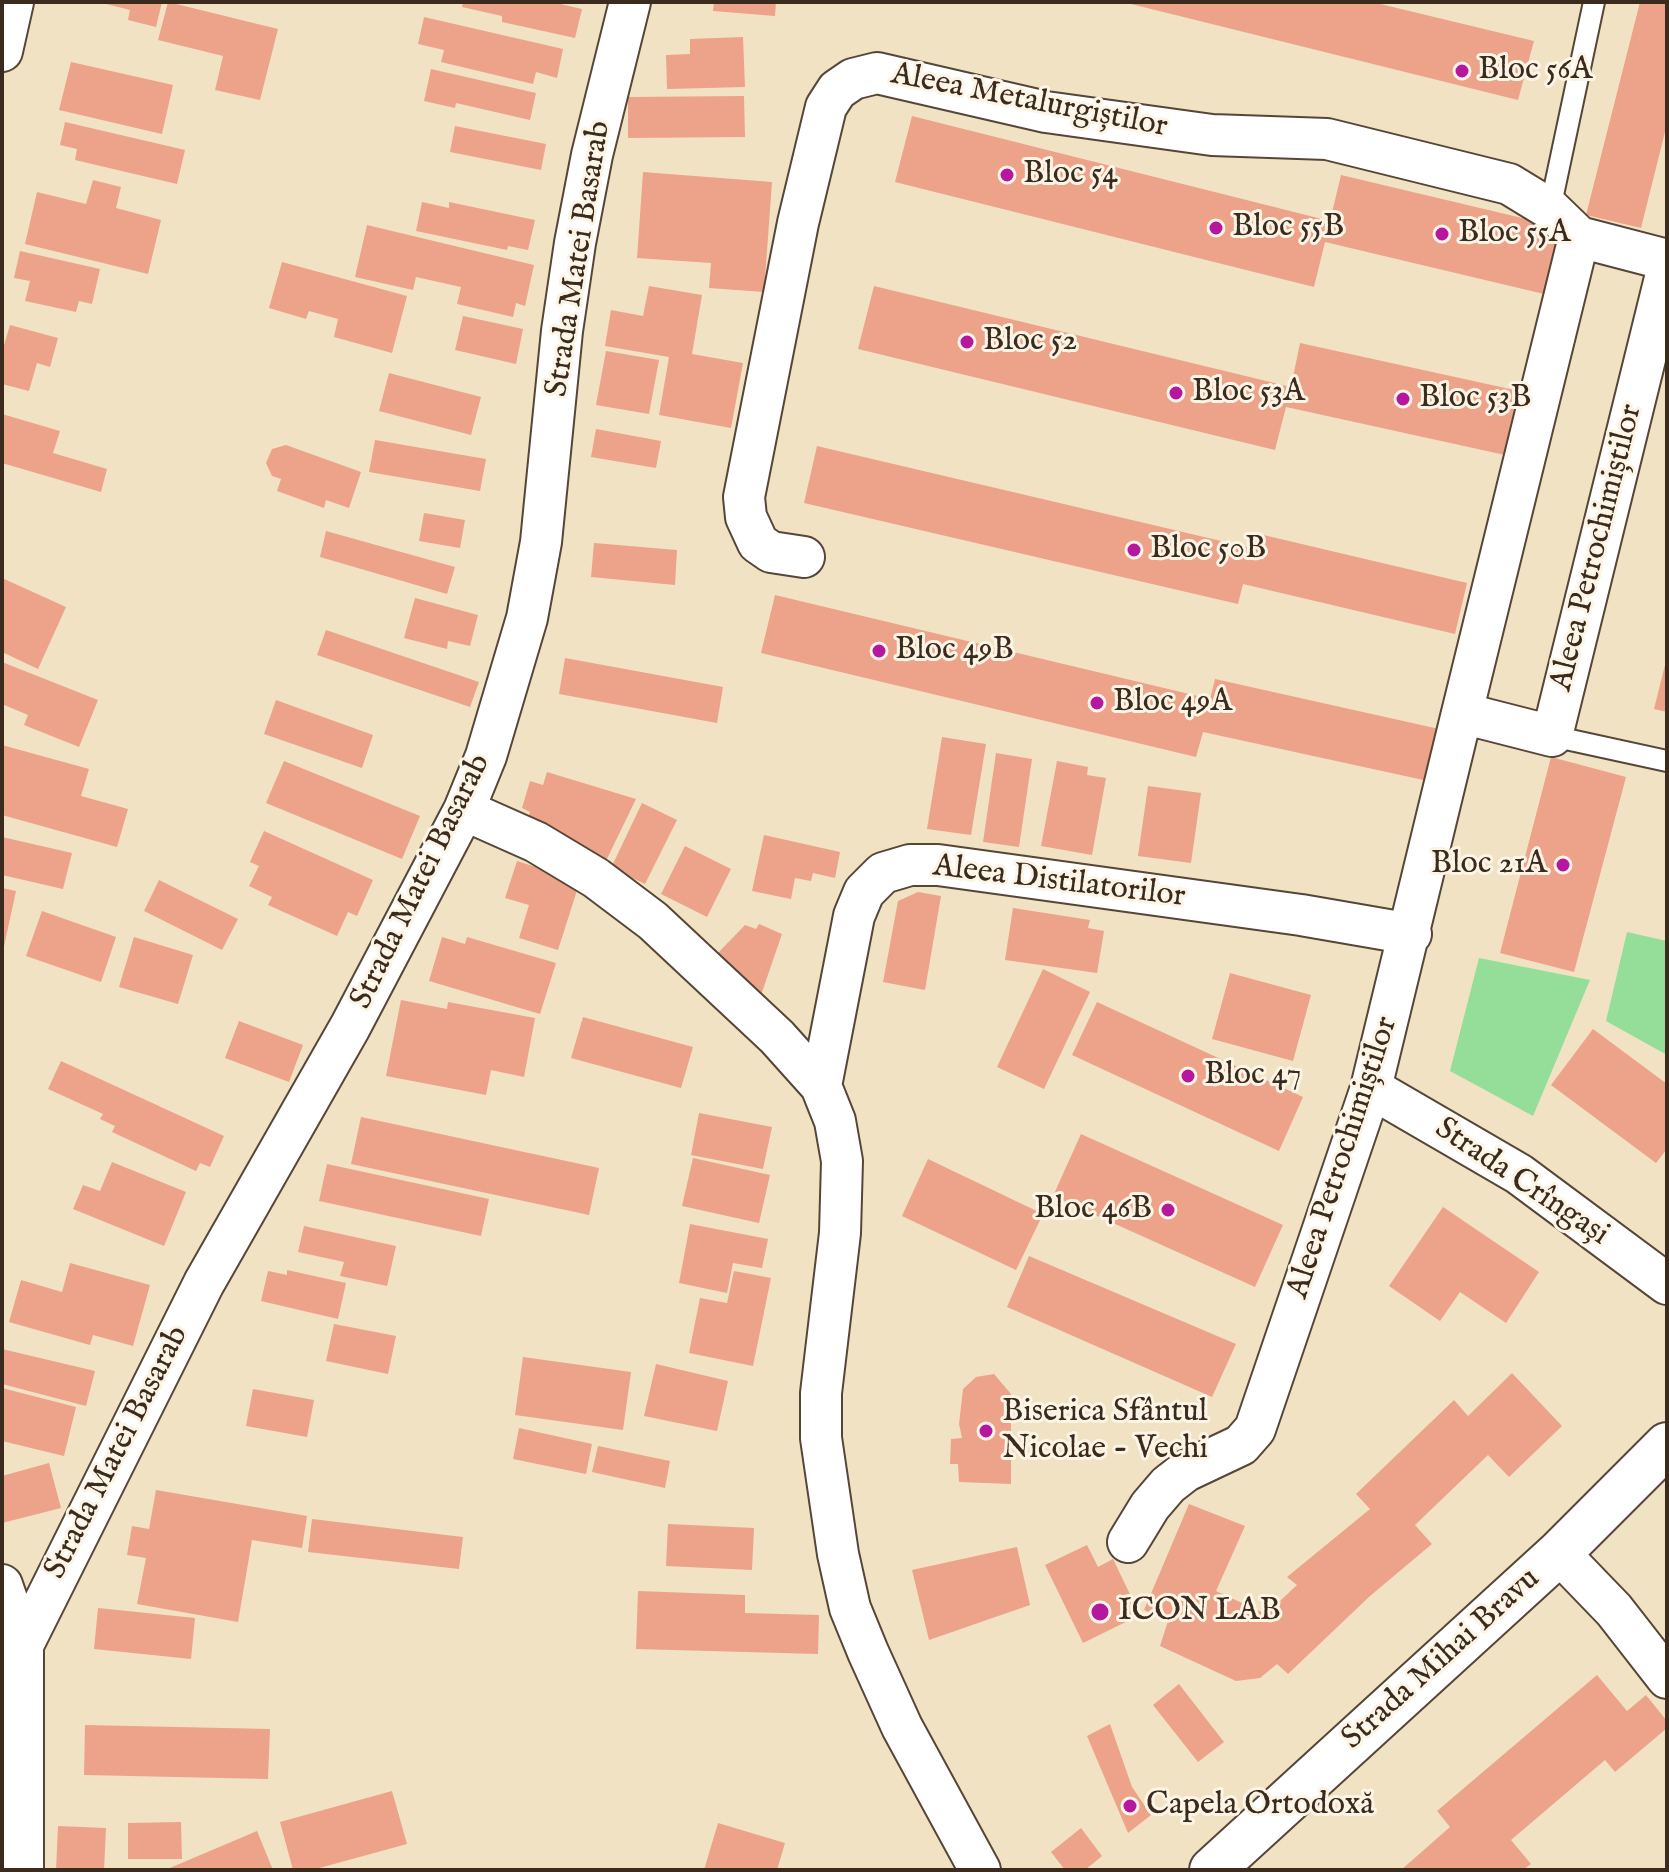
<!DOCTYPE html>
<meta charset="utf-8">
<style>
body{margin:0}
#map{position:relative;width:1669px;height:1872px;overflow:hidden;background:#f1e2c4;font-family:"IM FELL English",serif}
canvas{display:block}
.frame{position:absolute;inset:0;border:4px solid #3b2a1e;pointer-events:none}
</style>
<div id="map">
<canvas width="1669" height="1872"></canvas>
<div class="frame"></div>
</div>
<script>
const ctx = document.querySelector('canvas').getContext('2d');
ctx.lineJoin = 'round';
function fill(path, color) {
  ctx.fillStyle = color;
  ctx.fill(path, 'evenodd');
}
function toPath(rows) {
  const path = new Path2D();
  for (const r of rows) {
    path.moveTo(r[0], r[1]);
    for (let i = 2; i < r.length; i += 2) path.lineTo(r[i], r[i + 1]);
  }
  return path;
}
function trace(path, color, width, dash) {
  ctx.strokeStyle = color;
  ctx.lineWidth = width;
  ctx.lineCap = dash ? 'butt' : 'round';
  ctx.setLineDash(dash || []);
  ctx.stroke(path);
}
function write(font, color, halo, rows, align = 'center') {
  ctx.font = font + ' "IM FELL English",serif';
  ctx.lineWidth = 6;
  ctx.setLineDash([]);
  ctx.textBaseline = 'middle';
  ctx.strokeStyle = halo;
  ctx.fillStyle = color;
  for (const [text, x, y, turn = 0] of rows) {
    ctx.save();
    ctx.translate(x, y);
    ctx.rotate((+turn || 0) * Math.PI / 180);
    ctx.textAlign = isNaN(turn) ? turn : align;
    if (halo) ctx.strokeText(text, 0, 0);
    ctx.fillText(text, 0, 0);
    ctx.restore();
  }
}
fill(toPath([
 [1627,932,1667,941,1667,1055,1606,1021],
 [1479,958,1590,980,1533,1116,1450,1071]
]), '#94de9a');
fill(toPath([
 [162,2,156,27,128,20,130,10,102,3],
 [168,2,278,29,260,100,215,90,223,56,158,40],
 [463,2,552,2,582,9,575,38,502,22,502,16,462,7],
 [714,2,776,2,775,16,713,11],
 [1372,2,1534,41,1518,100,1127,3],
 [1640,2,1667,2,1667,124,1641,228,1586,215],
 [424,17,563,49,557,78,536,72,533,84,441,62,444,50,418,44],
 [743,37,745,87,667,89,666,55,690,54,690,39],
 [71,62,173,85,162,134,59,110],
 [431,69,536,93,530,120,456,103,455,108,424,101],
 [744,96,745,137,628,138,628,97],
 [912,116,1330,221,1341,175,1560,227,1544,294,1325,242,1314,287,895,182],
 [65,122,185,150,177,184,75,160,77,149,60,145],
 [455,126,546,144,541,170,450,152],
 [643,172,772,182,764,292,709,288,711,263,637,258],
 [93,180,121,187,116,208,161,220,148,274,25,244,37,192,86,204],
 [422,202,449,208,449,202,535,220,528,250,508,246,507,250,416,231],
 [367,225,534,265,525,306,516,303,513,317,457,304,461,287,416,277,413,290,355,277],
 [20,251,100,269,92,304,79,301,76,312,25,301,30,281,14,278],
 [282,262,407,296,392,353,334,337,338,319,309,311,306,319,269,308],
 [649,286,702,295,692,354,743,363,731,428,659,415,669,357,605,346,611,310,643,316],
 [874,286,1291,387,1300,343,1519,391,1505,455,1286,407,1275,450,858,349],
 [463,316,523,329,516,364,455,350],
 [10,325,58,338,50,367,37,363,29,391,2,384,2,352],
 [606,351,659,360,649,414,596,405],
 [389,373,481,397,471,435,379,411],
 [2,414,60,431,53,453,107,469,101,492,2,463],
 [596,429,661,441,656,468,591,457],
 [375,440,486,459,480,491,369,472],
 [286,445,361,472,349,508,326,500,324,508,277,491,281,479,272,476,266,463,272,449],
 [817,446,1251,548,1255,533,1467,583,1455,634,1243,584,1238,604,804,503],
 [424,513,465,520,460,548,419,541],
 [326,531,455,567,447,594,320,557],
 [594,543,677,550,675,585,591,577],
 [2,578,66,607,38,669,2,652],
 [775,595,1210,699,1215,679,1439,729,1428,781,1203,732,1196,757,761,653],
 [415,598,478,615,470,646,448,641,447,649,404,638],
 [326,630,479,682,470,707,317,655],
 [565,658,723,687,717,723,559,694],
 [1666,661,1667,661,1667,712,1654,709],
 [2,662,98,700,79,747,24,725,28,715,2,704],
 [276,700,373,735,362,768,264,734],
 [942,737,986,744,971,835,927,829],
 [2,745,89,769,81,796,128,809,117,847,2,815],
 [996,753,1032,759,1019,847,983,842],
 [1551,757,1626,777,1574,972,1500,953],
 [284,761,420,816,402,859,266,803],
 [1057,761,1088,767,1087,775,1106,778,1092,855,1041,846],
 [547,772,636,799,604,865,526,823,530,812,522,808,530,781,543,785],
 [1148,786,1201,793,1191,863,1138,856],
 [642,803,677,820,645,884,611,868],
 [264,831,373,880,357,916,348,912,337,936,268,905,272,897,249,886,259,866,250,862],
 [764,835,840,852,835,878,813,873,811,881,795,878,791,899,752,891],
 [2,837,72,853,63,889,2,875],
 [685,846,731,869,707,917,661,894],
 [517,861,580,881,558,950,519,938,529,905,505,898],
 [159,880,238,919,222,950,144,911],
 [2,888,16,891,3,951,2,951],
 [918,892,941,896,925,990,883,982,898,901],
 [1013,908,1090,920,1088,928,1104,931,1097,973,1005,960],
 [42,911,116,937,101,982,26,956],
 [759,924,782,934,760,998,716,955,745,925,756,929],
 [134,937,193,955,178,1004,119,987],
 [442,937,465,944,467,937,556,963,540,1014,429,981],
 [1043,969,1090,992,1044,1089,997,1067],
 [1230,973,1311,995,1293,1061,1212,1039],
 [401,1000,447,1009,448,1002,535,1018,524,1077,491,1070,486,1095,386,1076],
 [1097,1002,1303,1097,1279,1151,1072,1055],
 [583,1017,693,1047,681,1088,571,1058],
 [239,1021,303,1045,289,1082,225,1058],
 [1593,1029,1667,1084,1667,1149,1656,1163,1551,1085],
 [61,1061,224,1136,210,1167,200,1163,196,1171,112,1132,115,1126,100,1119,103,1114,48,1089],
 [699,1113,772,1127,763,1169,691,1155],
 [361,1117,599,1168,589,1215,351,1164],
 [1081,1134,1283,1225,1255,1287,1053,1196],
 [693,1158,770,1175,759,1223,682,1206],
 [928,1159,1043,1214,1016,1270,902,1216],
 [112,1162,186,1192,164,1246,73,1209,83,1185,100,1191],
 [327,1164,489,1199,481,1236,319,1201],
 [1443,1207,1539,1272,1506,1323,1460,1292,1440,1321,1389,1286],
 [690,1224,768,1239,762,1268,733,1263,727,1293,679,1283],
 [304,1226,396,1246,387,1286,340,1276,344,1262,298,1252],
 [1029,1256,1236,1344,1212,1397,1007,1307],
 [70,1263,150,1285,133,1346,93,1335,90,1345,9,1322,21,1280,62,1292],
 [287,1270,346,1283,338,1319,261,1301,268,1271,287,1275],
 [734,1271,771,1278,753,1366,689,1353,700,1298,727,1303],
 [334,1324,396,1336,388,1374,326,1361],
 [2,1349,95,1371,86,1406,2,1384],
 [523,1357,631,1372,623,1430,515,1415],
 [656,1364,728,1381,717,1431,644,1416],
 [1512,1373,1562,1426,1509,1477,1488,1455,1415,1525,1432,1544,1370,1596,1288,1674,1277,1664,1260,1678,1236,1681,1160,1646,1168,1621,1144,1610,1189,1504,1245,1526,1216,1591,1266,1614,1297,1585,1287,1577,1370,1509,1356,1494,1454,1400,1468,1416],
 [994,1374,1011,1394,1011,1484,959,1482,958,1464,950,1464,951,1439,962,1438,959,1424,963,1389,976,1377],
 [2,1388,76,1407,64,1456,2,1441],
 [253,1389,314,1400,307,1437,246,1426],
 [519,1428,592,1444,586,1474,513,1459],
 [598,1446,670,1461,665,1488,592,1472],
 [49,1463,61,1508,2,1523,2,1476],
 [156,1490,307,1516,302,1548,252,1540,238,1622,137,1604,146,1558,127,1555,132,1526,149,1529],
 [312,1519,463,1537,459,1569,308,1552],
 [668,1524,754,1528,752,1570,666,1566],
 [1087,1545,1098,1567,1113,1559,1140,1615,1083,1643,1045,1565],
 [1017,1547,1030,1605,929,1640,912,1570],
 [638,1591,745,1595,745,1613,819,1615,818,1654,636,1649],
 [98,1608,195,1618,191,1659,94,1649],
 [1597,1675,1627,1711,1646,1695,1667,1721,1667,1728,1615,1772,1605,1760,1511,1840,1531,1864,1523,1870,1401,1870,1450,1827,1437,1811],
 [1179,1684,1224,1742,1198,1762,1153,1705],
 [1110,1724,1132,1787,1151,1815,1128,1833,1087,1736],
 [85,1725,270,1729,268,1779,84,1775],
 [392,1791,407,1844,312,1870,293,1870,280,1822],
 [181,1822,182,1859,128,1859,128,1823],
 [718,1823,785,1843,777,1870,704,1870],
 [58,1826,106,1828,104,1870,56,1870],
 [1081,1828,1102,1856,1085,1870,1065,1870,1051,1852],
 [257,1831,273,1870,165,1870]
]), '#eca38a');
const service = toPath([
 [1550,209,1594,2],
 [1552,736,1667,761]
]);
const minor = toPath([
 [2,51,13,2],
 [1579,237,1462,713,1552,736,1667,270],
 [804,557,771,552,758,543,746,517,744,497,798,223,826,107,837,90,853,79,877,73,1046,112,1212,135,1327,139,1509,184,1550,209,1579,237,1667,260],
 [464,810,536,842,596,878,653,921,777,1037,821,1086,835,1121,842,1161,840,1233,821,1393,821,1438,838,1554,850,1608,868,1652,902,1727,980,1870],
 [821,1086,854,916,864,892,883,873,910,865,938,865,1301,915,1411,934],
 [1371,1088,1519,1174,1667,1284],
 [1128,1542,1150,1506,1168,1485,1186,1471,1241,1445,1255,1429,1371,1088,1462,713],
 [1559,1553,1614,1610,1667,1678],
 [2,1585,23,1645,23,1870],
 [23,1645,204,1283,350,1027,464,810,486,756,527,618,541,542,562,331,575,243,592,155,630,2]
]);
const secondary = toPath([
 [1212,1870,1559,1553,1667,1445]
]);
trace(service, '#564637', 24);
trace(minor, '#564637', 44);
trace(secondary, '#564637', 48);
trace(service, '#fff', 20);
trace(minor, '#fff', 40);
trace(secondary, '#fff', 44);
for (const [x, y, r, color] of [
 [1462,71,8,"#b5179e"],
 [1007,175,8,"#b5179e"],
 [1216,228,8,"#b5179e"],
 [1442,234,8,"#b5179e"],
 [967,342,8,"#b5179e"],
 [1176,393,8,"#b5179e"],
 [1403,399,8,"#b5179e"],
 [1134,550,8,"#b5179e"],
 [879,651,8,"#b5179e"],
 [1097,703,8,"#b5179e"],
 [1563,865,8,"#b5179e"],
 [1188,1076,8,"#b5179e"],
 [1168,1210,8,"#b5179e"],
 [986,1431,8,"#b5179e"],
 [1100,1612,10,"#b5179e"],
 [1130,1806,8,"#b5179e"]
]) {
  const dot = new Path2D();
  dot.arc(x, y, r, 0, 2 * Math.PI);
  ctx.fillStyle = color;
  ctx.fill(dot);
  trace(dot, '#fcf5e5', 3);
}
write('32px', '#3b2a1e', '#fcf5e5', [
 ["Bloc 56A",1478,71],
 ["Bloc 54",1023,175],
 ["Bloc 55B",1232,228],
 ["Bloc 55A",1458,234],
 ["Bloc 52",983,342],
 ["Bloc 53A",1192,393],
 ["Bloc 53B",1419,399],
 ["Bloc 50B",1150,550],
 ["Bloc 49B",895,651],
 ["Bloc 49A",1113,703],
 ["Bloc 21A",1547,865,"right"],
 ["Bloc 47",1204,1076],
 ["Bloc 46B",1152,1210,"right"],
 ["Biserica Sfântul",1002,1413],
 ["Nicolae - Vechi",1002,1450],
 ["ICON LAB",1118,1612],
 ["Capela Ortodoxă",1146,1806]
], 'left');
write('32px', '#3b2a1e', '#fcf5e5', [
 ["Aleea Metalurgiștilor",1029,102,11],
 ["Strada Matei Basarab",580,259,-81],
 ["Aleea Petrochimiștilor",1598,548,-76],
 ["Strada Matei Basarab",422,882,-64],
 ["Aleea Distilatorilor",1059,883,7],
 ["Aleea Petrochimiștilor",1344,1158,-72],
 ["Strada Crîngași",1521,1183,34],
 ["Strada Matei Basarab",118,1453,-63],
 ["Strada Mihai Bravu",1442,1660,-42]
]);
</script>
